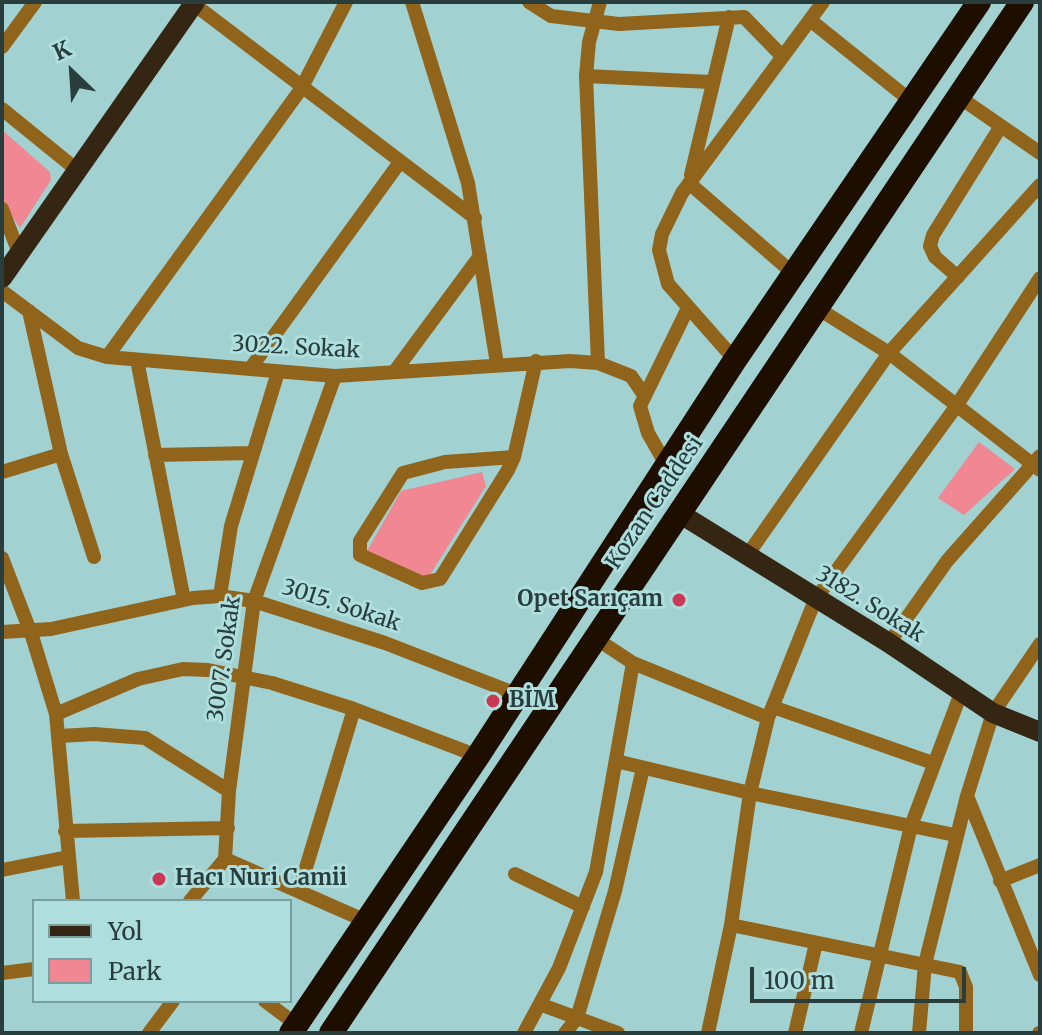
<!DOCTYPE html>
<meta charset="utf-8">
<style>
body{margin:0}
#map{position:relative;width:1042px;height:1035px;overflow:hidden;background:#a1d2d1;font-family:Merriweather,serif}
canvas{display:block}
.frame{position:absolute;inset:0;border:4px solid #293d3d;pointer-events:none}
.legend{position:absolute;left:32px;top:899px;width:260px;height:104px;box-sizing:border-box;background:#aedfde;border:2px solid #799e9e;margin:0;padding:10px 14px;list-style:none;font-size:24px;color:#293d3d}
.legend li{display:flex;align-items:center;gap:16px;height:40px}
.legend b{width:40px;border:2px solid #799e9e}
.north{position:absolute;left:32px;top:32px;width:80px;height:80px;-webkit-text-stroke:6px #aedfde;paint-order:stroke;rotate:335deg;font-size:22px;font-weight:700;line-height:32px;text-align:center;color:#293d3d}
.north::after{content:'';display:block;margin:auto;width:28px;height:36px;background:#293d3d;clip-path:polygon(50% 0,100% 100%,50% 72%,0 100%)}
.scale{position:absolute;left:750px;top:967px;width:216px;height:36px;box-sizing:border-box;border:4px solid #293d3d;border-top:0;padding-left:10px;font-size:24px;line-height:28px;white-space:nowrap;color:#293d3d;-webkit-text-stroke:6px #aedfde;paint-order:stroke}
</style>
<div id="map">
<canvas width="1042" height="1035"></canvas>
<div class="frame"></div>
<ul class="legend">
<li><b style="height:10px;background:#342612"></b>Yol</li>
<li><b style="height:22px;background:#f08792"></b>Park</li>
</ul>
<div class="north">K</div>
<div class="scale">100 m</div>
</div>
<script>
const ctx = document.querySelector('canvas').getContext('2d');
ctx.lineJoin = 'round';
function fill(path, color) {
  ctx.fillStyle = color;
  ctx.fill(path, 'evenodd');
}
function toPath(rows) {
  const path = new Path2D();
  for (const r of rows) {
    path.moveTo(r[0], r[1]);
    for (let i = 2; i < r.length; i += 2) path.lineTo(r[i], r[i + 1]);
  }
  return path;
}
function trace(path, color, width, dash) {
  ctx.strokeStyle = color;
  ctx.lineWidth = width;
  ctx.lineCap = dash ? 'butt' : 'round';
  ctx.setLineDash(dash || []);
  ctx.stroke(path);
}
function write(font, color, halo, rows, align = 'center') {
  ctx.font = font + ' Merriweather,serif';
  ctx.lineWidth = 6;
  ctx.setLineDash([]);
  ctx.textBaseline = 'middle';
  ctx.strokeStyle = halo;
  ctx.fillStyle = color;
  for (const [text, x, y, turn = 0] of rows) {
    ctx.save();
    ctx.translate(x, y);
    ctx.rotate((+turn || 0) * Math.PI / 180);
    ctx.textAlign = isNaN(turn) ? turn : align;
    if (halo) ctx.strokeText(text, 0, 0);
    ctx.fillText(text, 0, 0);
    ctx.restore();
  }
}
fill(toPath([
 [2,130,50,172,51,180,20,228,2,201],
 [979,442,1015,469,964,515,938,498],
 [482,472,486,486,428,578,367,551,401,491]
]), '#f08792');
trace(toPath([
 [191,2,475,218],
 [412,2,468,183,497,364],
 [529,2,551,16,619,24,744,17,781,55],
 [810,20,911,101],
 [2,47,35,2],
 [586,76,711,82],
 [959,97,1040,153],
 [2,109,77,170],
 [691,175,729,17],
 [689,183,794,274],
 [2,209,19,253],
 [958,277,935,257,930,246,933,235,1001,126],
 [2,291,78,348,107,357,335,376,570,361,598,363,631,376,644,395],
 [817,308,889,353,1040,470],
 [29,311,61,454,94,557],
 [107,357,301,89,346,2],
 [137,360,184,600],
 [735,360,668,284,659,250,662,234,682,193,823,2],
 [598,363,586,76,589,42,600,2],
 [250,369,400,162],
 [395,371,480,256],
 [155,455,251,453],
 [514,457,445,462,403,473,360,541,360,555,422,583,440,579,508,470,514,457,536,361],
 [668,468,648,433,640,406,687,310],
 [2,472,61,454],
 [746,557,889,353,1040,185],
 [2,558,32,636,56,714,73,901],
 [220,596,231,526,278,372],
 [2,632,51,629,193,598,220,596,254,601,385,643,519,695],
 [595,638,633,663,768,718],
 [889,643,947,561,1040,456],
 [773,707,933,763],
 [56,714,138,679,183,669,208,670,272,683,354,709,478,756],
 [60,736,94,734,145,738,229,791],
 [616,761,750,793,955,835],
 [967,796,1040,975],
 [65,831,228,828],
 [225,859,366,921],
 [2,870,68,857],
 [515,874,583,907],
 [1000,881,1040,865],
 [299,891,354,709],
 [190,901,225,859,229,791,254,601,335,376],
 [731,925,960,972,966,987,966,1033],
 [2,973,34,969],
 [265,1001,297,1025],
 [542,1005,618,1033],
 [149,1033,173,1001],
 [524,1033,559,968,596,872,633,663],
 [565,1033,577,1018,615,891,643,768],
 [708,1033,731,925,750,793,768,718,815,600,955,408,1040,278],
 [795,1033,816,943],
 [861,1033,911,826,961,693],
 [919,1033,925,964,967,796,993,713,1040,644],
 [1039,1033,1040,1033]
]), '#91641c', 14);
trace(toPath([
 [2,278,195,2],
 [679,513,889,643,993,713,1040,732]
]), '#342612', 20);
trace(toPath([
 [291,1033,478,756,735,360,979,2],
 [331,1033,1022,2]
]), '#1e0e00', 24);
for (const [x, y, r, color] of [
 [679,600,8,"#c93955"],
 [493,701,8,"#c93955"],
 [159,879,8,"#c93955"]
]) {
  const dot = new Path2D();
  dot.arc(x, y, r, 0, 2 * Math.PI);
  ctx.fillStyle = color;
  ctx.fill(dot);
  trace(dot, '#aedfde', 3);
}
write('22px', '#293d3d', '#aedfde', [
 ["3022. Sokak",296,348,3],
 ["Kozan Caddesi",655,503,-56],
 ["3182. Sokak",870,605,32],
 ["3015. Sokak",341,606,18],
 ["3007. Sokak",225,659,-82]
]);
write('bold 22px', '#293d3d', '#aedfde', [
 ["Opet Sarıçam",663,600,"right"],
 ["BİM",509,701],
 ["Hacı Nuri Camii",175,879]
], 'left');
</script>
